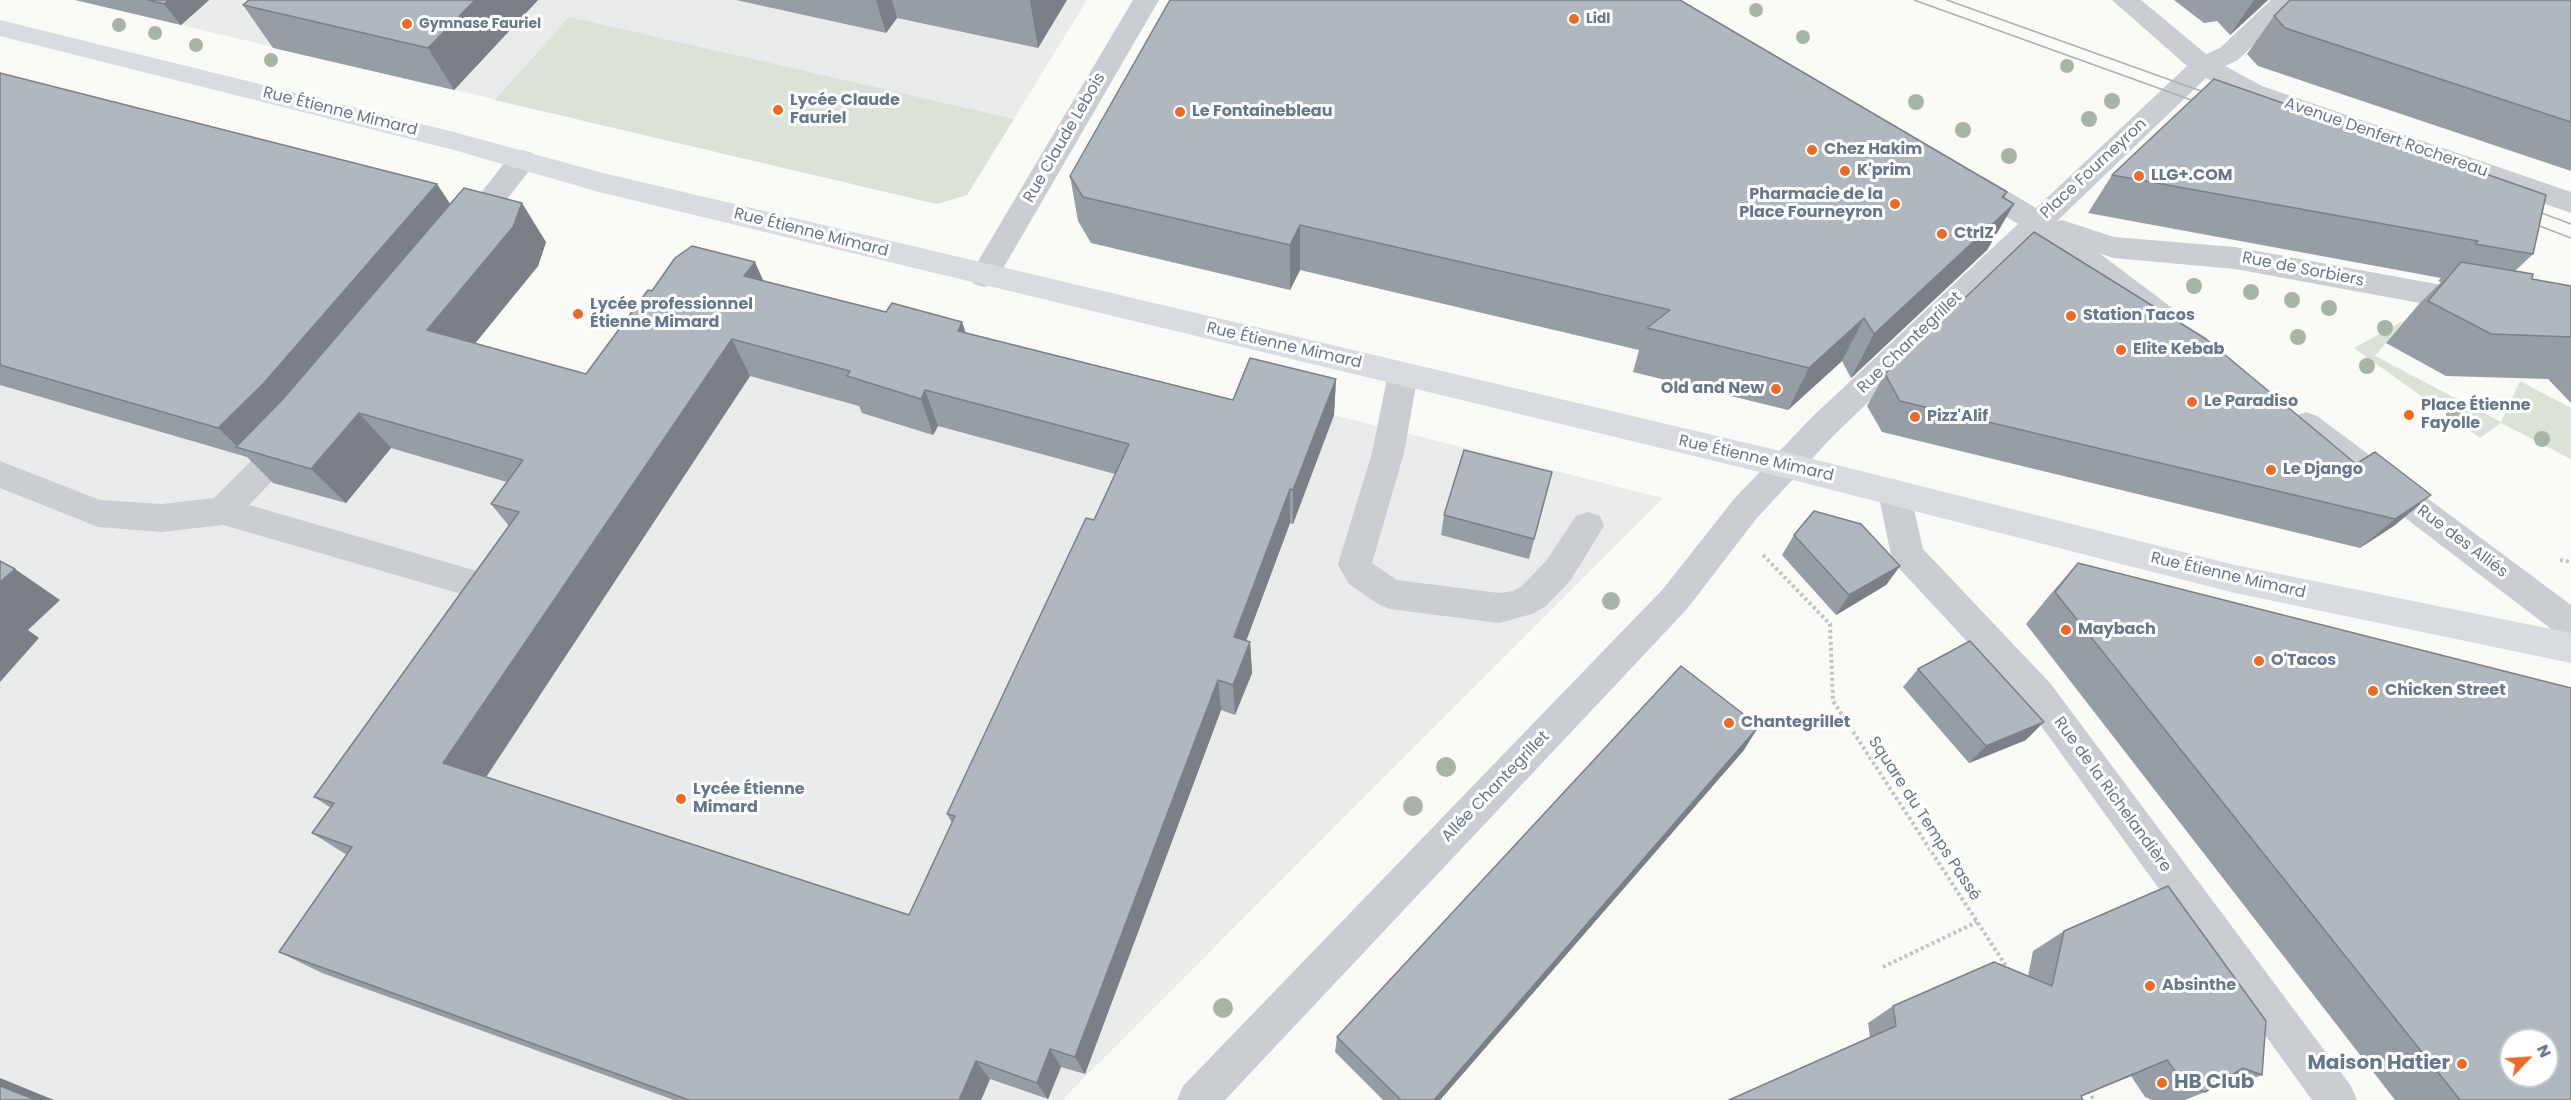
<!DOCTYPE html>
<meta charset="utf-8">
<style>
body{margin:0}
#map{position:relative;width:2571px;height:1100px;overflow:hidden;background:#fafaf7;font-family:Poppins,sans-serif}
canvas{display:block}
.north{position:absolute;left:2499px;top:1028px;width:60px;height:60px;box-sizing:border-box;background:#fff;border:2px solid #c2c9d0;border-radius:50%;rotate:65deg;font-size:16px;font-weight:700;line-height:24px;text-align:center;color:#67778a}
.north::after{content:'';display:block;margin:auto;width:21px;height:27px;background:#ec6a25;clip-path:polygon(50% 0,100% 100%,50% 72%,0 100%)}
</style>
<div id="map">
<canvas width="2571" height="1100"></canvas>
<div class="north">N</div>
</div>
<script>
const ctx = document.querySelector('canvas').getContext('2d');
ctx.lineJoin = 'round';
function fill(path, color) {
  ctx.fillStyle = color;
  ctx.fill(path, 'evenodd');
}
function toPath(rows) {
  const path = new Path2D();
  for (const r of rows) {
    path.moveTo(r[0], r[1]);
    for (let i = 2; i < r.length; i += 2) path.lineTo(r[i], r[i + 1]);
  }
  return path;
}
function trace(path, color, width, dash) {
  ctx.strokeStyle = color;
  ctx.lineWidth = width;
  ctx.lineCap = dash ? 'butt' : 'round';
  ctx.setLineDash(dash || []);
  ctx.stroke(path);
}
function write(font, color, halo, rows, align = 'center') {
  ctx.font = font + ' Poppins,sans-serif';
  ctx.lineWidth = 6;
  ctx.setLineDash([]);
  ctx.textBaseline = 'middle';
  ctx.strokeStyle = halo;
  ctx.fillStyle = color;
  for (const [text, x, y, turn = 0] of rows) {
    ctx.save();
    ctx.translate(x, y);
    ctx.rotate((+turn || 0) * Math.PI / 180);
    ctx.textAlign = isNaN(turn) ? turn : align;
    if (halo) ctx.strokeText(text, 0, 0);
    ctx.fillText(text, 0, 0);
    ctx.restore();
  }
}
fill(toPath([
 [75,0,1087,0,967,195,937,204],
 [0,100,546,242,541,257,519,289,456,367,610,410,669,328,1334,415,1663,498,1062,1100,0,1100]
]), '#eaeceb');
fill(toPath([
 [569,17,1014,119,967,195,937,204,495,100],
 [2405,320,2375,356,2501,422,2520,381,2571,408,2571,459,2501,423,2480,438,2354,348]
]), '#dbe2d8');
trace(toPath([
 [1763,555,1830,624,1833,701,2008,969],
 [2560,560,2571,562],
 [1883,967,1977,922],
 [2088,1091,2094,1100]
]), '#c1c4c6', 4, [3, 3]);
fill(toPath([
 [1133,0,1159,0,994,284,984,287,974,284,969,276,974,268,1133,0],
 [2112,0,2141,0,2206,54,2220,48,2271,0,2299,0,2238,60,2225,66,2262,86,2571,192,2571,213,2244,98,2206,78,2057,221,2062,220,2114,237,2235,247,2474,291,2484,294,2489,302,2484,310,2474,313,2235,269,2113,258,2099,253,2175,310,2180,318,2175,326,2165,329,2155,326,2039,238,1833,436,1756,519,1687,609,1225,1100,1177,1100,1183,1086,1663,589,1734,499,1811,418,2018,224,1964,191,1960,184,1964,177,1974,174,1984,177,2036,208,2187,66,2112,0],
 [522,150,532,153,536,160,532,167,476,239,466,242,456,239,452,232,456,225,512,153,522,150],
 [1403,362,1414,366,1418,374,1404,453,1372,563,1397,580,1499,593,1513,591,1522,586,1546,561,1576,516,1588,512,1600,516,1604,526,1570,581,1546,606,1532,614,1499,623,1390,609,1378,604,1349,584,1343,574,1338,564,1372,453,1388,374,1392,366,1403,362],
 [2306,412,2317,416,2571,605,2571,639,2559,635,2295,434,2290,425,2295,416,2306,412],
 [293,426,304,430,309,439,304,448,249,505,484,573,489,583,484,593,472,597,223,525,162,532,98,527,0,488,0,461,100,500,162,504,214,498,282,430,293,426],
 [1894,479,1905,483,1910,492,1923,549,2050,683,2351,1086,2357,1100,2312,1100,2026,705,1896,565,1891,555,1878,492,1883,483,1894,479]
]), '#cacdd1');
fill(toPath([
 [0,20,454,132,599,172,1785,452,2235,565,2571,633,2571,663,2235,593,1785,478,599,192,454,150,0,36,0,20]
]), '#d8dce0');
trace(toPath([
 [1914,0,2208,106],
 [1947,0,2215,96],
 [2526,207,2571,224],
 [2524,220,2571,238]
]), '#aaafb6', 1.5);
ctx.fillStyle = '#a8b4a6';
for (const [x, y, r] of [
 [1756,10,7],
 [119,25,7],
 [155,33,7],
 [1803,37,7],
 [196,45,7],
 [271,60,7],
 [2067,66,7],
 [2112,101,8],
 [1916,102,8],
 [2089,119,8],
 [1963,130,8],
 [2009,156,8],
 [2194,286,8],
 [2251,292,8],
 [2292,300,8],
 [2329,308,8],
 [2385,328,8],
 [2298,337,8],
 [2367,366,8],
 [2454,415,8],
 [2542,439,8],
 [1611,601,9],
 [1446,767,10],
 [1413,806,10],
 [1223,1008,10]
]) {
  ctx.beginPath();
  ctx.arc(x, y, r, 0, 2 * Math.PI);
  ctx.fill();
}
fill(toPath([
 [75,0,209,0,181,25],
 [538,0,454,90,273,48,243,5],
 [736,0,1067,0,1038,48,897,18,886,33],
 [2174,0,2268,0,2230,35,2217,21,2204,23],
 [2571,0,2571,171,2258,66,2247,54,2274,16],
 [0,73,450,204,546,242,538,266,475,343,586,374,652,291,764,281,886,312,962,322,966,333,1233,400,1336,379,1334,415,1293,524,1290,523,1246,641,1250,642,1252,673,1235,715,1221,710,1085,1074,1061,1067,1048,1099,990,1079,981,1100,674,1100,322,973,279,952,347,855,312,833,331,808,314,797,509,526,491,504,507,482,391,448,346,503,273,483,247,457,0,385],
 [750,376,859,406,862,413,933,435,938,426,1115,474,1094,520,947,814,952,823,909,915,485,777],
 [2214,79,2533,254,2515,271,2532,279,2571,286,2571,403,2548,379,2446,376,2386,343,2419,304,2441,282,2438,281,2441,278,2088,213,2112,175],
 [1070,176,2004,198,2014,204,1987,250,1851,378,1842,361,1788,410,1633,372,1639,350,1300,270,1290,290,1091,243,1078,221],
 [1885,374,2356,464,2431,495,2395,525,2360,548,1882,432,1867,406],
 [1552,472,1529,559,1441,535,1444,515],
 [1794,535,1900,566,1886,585,1836,615,1782,555],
 [2078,563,2571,1100,2395,1100,2026,624,2049,596],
 [1918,669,2026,740,1969,763,1903,687],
 [1744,750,1440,1100,1383,1100,1335,1052,1337,1037],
 [2064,931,2262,1075,2221,1090,2213,1087,2205,1092,2185,1100,2152,1100,2145,1097,2131,1076,2081,1096,1870,1037,1868,1023,1893,1006,2028,976,2033,951]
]), '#979da4');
fill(toPath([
 [169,0,209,0,181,25,164,4],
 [475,0,538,0,454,90,428,48],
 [876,0,892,0,897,18,886,33],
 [1030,0,1067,0,1038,48,1030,1],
 [2254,0,2268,0,2230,35],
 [437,184,459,217,239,448,218,428],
 [2007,192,1984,232,2014,204,1987,250,1851,378,1874,334],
 [522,203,546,242,538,266,456,367,427,330],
 [1300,225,1300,270,1290,290,1290,245],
 [755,262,772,300,744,276],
 [1864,318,1842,361,1788,410,1809,368],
 [962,322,973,359,958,331],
 [732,339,750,376,477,791,443,763],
 [1336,379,1334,415,1293,524,1293,490],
 [925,390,938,426,933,435,921,399],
 [359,413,391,448,346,503,311,469],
 [1290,489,1290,523,1236,668,1234,637],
 [2431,495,2395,525,2360,548,2395,519],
 [1900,566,1886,585,1836,615,1849,595],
 [15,569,60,600,28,630,39,638,0,682,0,582],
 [1250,642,1252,673,1235,715,1233,685],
 [1218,680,1221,710,1085,1074,1075,1057],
 [2044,722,2026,740,1969,763,1986,746],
 [1759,726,1744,750,1440,1100,1434,1100],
 [1050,1049,1061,1067,1048,1099,1037,1083],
 [2167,1060,2131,1076,2070,1100],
 [976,1061,990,1079,981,1100,959,1100],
 [0,1078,54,1100,36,1100,0,1086]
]), '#7b8086');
const building = toPath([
 [148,0,169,0,164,4,148,0],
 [249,0,475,0,428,48,243,5,249,0],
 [1170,0,1680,0,2007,192,2002,197,2014,204,1874,334,1864,318,1809,368,1647,328,1670,310,1300,225,1290,245,1083,197,1070,176,1170,0],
 [2290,0,2571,0,2571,122,2285,28,2274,16,2290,0],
 [0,73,437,184,263,384,218,428,0,365,0,73],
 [2214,79,2546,195,2533,254,2475,244,2478,241,2112,175,2214,79],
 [464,188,522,203,513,227,427,330,586,374,648,290,652,291,675,258,692,246,755,262,744,276,886,312,892,303,962,322,958,331,1233,400,1250,358,1336,379,1293,490,1290,489,1234,637,1250,642,1233,685,1218,680,1075,1057,1050,1049,1037,1083,976,1061,959,1100,689,1100,279,952,352,847,312,833,334,803,314,797,519,512,491,504,523,460,359,413,311,469,236,447,283,399,464,188],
 [732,339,850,371,847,376,921,399,925,390,1129,444,1094,520,1086,518,947,814,955,816,909,915,443,763,732,339],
 [2034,232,2206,339,2356,464,2375,452,2431,495,2395,519,1900,401,1885,374,2034,232],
 [2461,262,2533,274,2532,279,2571,286,2571,337,2491,334,2428,301,2461,262],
 [1464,450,1552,472,1534,539,1444,515,1464,450],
 [1814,511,1861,524,1900,566,1849,595,1794,535,1814,511],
 [0,561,15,569,0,582,0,561],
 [2078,563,2571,688,2571,1100,2460,1100,2055,592,2078,563],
 [2511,1040,2547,1040,2547,1076,2511,1076,2511,1040],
 [1970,641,2044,722,1986,746,1918,669,1970,641],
 [1681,666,1759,726,1434,1100,1401,1100,1337,1037,1681,666],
 [2168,886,2266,1021,2262,1075,2243,1068,2205,1092,2183,1082,2167,1060,2081,1096,2083,1100,1729,1100,1896,1026,1893,1006,1994,962,2052,986,2064,931,2168,886],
 [0,1086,36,1100,0,1100,0,1086]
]);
fill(building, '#b0b7bf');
trace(building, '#7b8086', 1.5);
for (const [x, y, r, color] of [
 [1574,19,6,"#ec6a25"],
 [407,24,6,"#ec6a25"],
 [778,110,6,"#ec6a25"],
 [1180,112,6,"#ec6a25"],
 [1812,150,6,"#ec6a25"],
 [1845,171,6,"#ec6a25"],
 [2139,176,6,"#ec6a25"],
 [1895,204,6,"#ec6a25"],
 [1942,234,6,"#ec6a25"],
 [578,314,6,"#ec6a25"],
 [2071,316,6,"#ec6a25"],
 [2121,350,6,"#ec6a25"],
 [1776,389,6,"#ec6a25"],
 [2192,402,6,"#ec6a25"],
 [2409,415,6,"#ec6a25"],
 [1915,417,6,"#ec6a25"],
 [2271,470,6,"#ec6a25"],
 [2066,630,6,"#ec6a25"],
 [2259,661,6,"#ec6a25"],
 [2373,691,6,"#ec6a25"],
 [1729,723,6,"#ec6a25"],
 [681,799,6,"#ec6a25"],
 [2150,986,6,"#ec6a25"],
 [2462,1064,6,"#ec6a25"],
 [2162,1083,6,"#ec6a25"]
]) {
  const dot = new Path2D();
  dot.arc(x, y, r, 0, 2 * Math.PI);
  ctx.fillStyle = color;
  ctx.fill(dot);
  trace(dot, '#fff', 2);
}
write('bold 14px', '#67778a', '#fff', [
 ["Lidl",1586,19],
 ["Gymnase Fauriel",419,24]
], 'left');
write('bold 16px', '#67778a', '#fff', [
 ["Lycée Claude",790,101],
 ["Fauriel",790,119],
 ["Le Fontainebleau",1192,112],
 ["Chez Hakim",1824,150],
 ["K'prim",1857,171],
 ["LLG+.COM",2151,176],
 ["Pharmacie de la",1883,195,"right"],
 ["Place Fourneyron",1883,213,"right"],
 ["CtrlZ",1954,234],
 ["Lycée professionnel",590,305],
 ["Étienne Mimard",590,323],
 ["Station Tacos",2083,316],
 ["Elite Kebab",2133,350],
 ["Old and New",1764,389,"right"],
 ["Le Paradiso",2204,402],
 ["Place Étienne",2421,406],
 ["Fayolle",2421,424],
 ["Pizz'Alif",1927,417],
 ["Le Django",2283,470],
 ["Maybach",2078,630],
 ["O'Tacos",2271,661],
 ["Chicken Street",2385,691],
 ["Chantegrillet",1741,723],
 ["Lycée Étienne",693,790],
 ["Mimard",693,808],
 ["Absinthe",2162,986]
], 'left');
write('16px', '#67778a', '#fff', [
 ["Rue Étienne Mimard",340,112,14],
 ["Rue Claude Lebois",1065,138,-60],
 ["Avenue Denfert Rochereau",2386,138,19],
 ["Place Fourneyron",2094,169,-43],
 ["Rue Étienne Mimard",811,233,14],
 ["Rue de Sorbiers",2303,270,11],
 ["Rue Chantegrillet",1910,343,-44],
 ["Rue Étienne Mimard",1284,346,13],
 ["Rue Étienne Mimard",1756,459,13],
 ["Rue des Alliés",2462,542,37],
 ["Rue Étienne Mimard",2228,576,13],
 ["Allée Chantegrillet",1496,787,-46],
 ["Rue de la Richelandière",2112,795,54],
 ["Square du Temps Passé",1924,819,57]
]);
write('bold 20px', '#67778a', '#fff', [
 ["Maison Hatier",2450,1064],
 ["HB Club",2174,1083,"left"]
], 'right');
</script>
